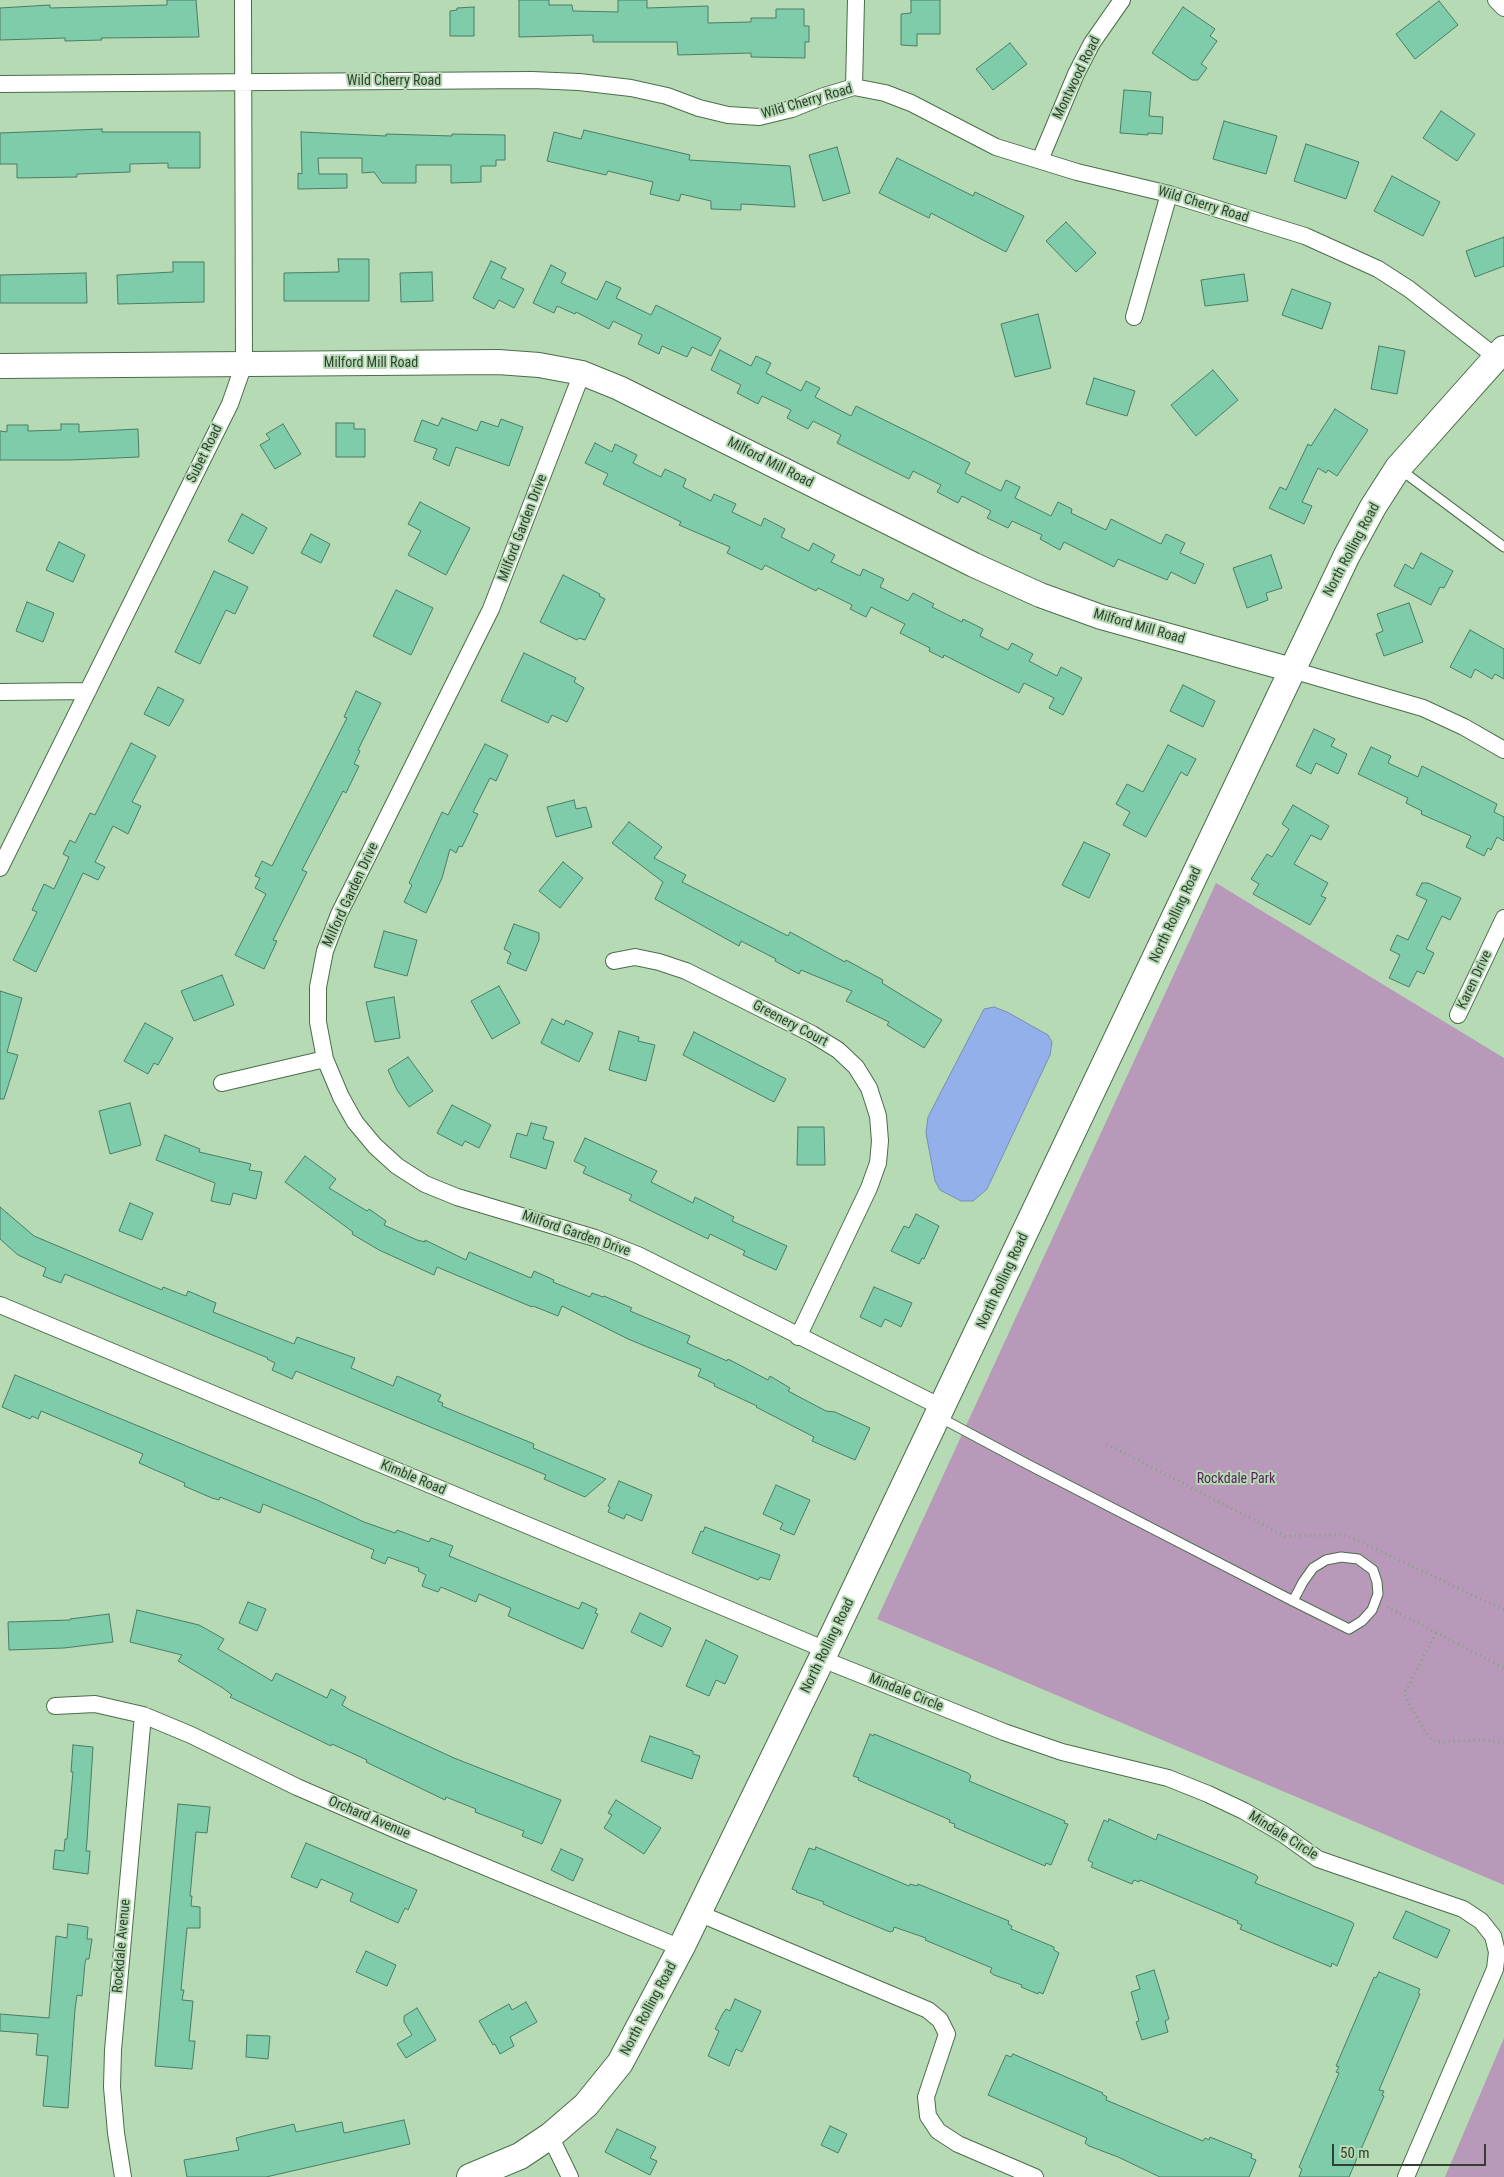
<!DOCTYPE html>
<style>
body{margin:0}
#map{position:relative;width:1504px;height:2177px;overflow:hidden;background:#b5dab4;font-family:"Roboto Condensed",sans-serif}
canvas{display:block}
.scale{position:absolute;left:1332px;top:2144px;width:154px;height:22px;box-sizing:border-box;border:2px solid #314031;border-top:0;padding-left:6px;font-size:15px;line-height:18px;white-space:nowrap;color:#314031;-webkit-text-stroke:4px #b5dab4;paint-order:stroke}
</style>
<div id="map">
<canvas width="1504" height="2177"></canvas>
<div class="scale">50 m</div>
</div>
<script>
const ctx = document.querySelector('canvas').getContext('2d');
ctx.lineJoin = 'round';
function fill(path, color) {
  ctx.fillStyle = color;
  ctx.fill(path, 'evenodd');
}
function toPath(rows) {
  const path = new Path2D();
  for (const r of rows) {
    path.moveTo(r[0], r[1]);
    for (let i = 2; i < r.length; i += 2) path.lineTo(r[i], r[i + 1]);
  }
  return path;
}
function trace(path, color, width, dash) {
  ctx.strokeStyle = color;
  ctx.lineWidth = width;
  ctx.lineCap = dash ? 'butt' : 'round';
  ctx.setLineDash(dash || []);
  ctx.stroke(path);
}
function write(font, color, halo, rows, align = 'center') {
  ctx.font = font + ' "Roboto Condensed",sans-serif';
  ctx.lineWidth = 4;
  ctx.setLineDash([]);
  ctx.textBaseline = 'middle';
  ctx.strokeStyle = halo;
  ctx.fillStyle = color;
  for (const [text, x, y, turn = 0] of rows) {
    ctx.save();
    ctx.translate(x, y);
    ctx.rotate((+turn || 0) * Math.PI / 180);
    ctx.textAlign = isNaN(turn) ? turn : align;
    if (halo) ctx.strokeText(text, 0, 0);
    ctx.fillText(text, 0, 0);
    ctx.restore();
  }
}
fill(toPath([
 [1216,883,1504,1058,1504,1885,877,1619],
 [1504,2038,1504,2177,1445,2177]
]), '#b899ba');
const water = toPath([
 [994,1007,1007,1012,1048,1035,1052,1042,1050,1055,987,1189,973,1201,961,1201,940,1190,935,1181,926,1133,928,1117,984,1009,994,1007]
]);
fill(water, '#93b0eb');
trace(water, '#768eb3', 1);
const building = toPath([
 [167,0,196,0,199,37,101,38,102,40,65,41,65,38,0,40,0,8,50,5,50,8,167,5,167,0],
 [519,0,549,0,549,5,572,5,573,11,618,12,618,0,647,0,647,8,708,6,708,23,751,22,751,18,776,18,776,9,804,9,804,26,809,26,809,42,805,42,805,58,751,57,751,53,678,55,677,42,593,42,593,35,519,37,519,0],
 [911,0,940,0,940,34,917,34,917,46,901,45,901,14,911,13,911,0],
 [1439,1,1458,25,1415,59,1396,34,1439,1],
 [474,7,474,36,450,36,450,11,457,10,457,8,474,7],
 [1183,7,1215,29,1210,36,1217,41,1201,64,1207,68,1198,80,1192,80,1152,53,1183,7],
 [1010,43,1027,64,993,90,976,69,1010,43],
 [1124,90,1151,92,1149,116,1163,117,1162,134,1148,133,1148,135,1120,133,1124,90],
 [1441,111,1475,134,1457,161,1423,138,1441,111],
 [1224,121,1277,136,1266,174,1213,159,1224,121],
 [102,129,102,132,200,132,200,168,168,168,168,163,130,164,130,172,77,174,77,177,17,178,17,164,0,164,0,133,102,129],
 [584,130,690,155,689,160,790,166,795,207,741,204,741,210,711,209,711,201,681,194,679,201,650,194,653,182,608,171,606,175,547,161,554,132,581,139,584,130],
 [301,132,386,136,386,134,452,136,452,134,505,135,505,160,496,160,496,166,481,166,481,182,451,183,451,165,416,165,416,183,382,183,374,172,362,173,362,158,318,158,319,174,347,174,347,188,298,189,298,173,302,174,301,132],
 [1306,144,1359,162,1346,199,1294,181,1306,144],
 [837,147,850,193,823,201,809,155,837,147],
 [897,158,973,196,975,192,1024,216,1006,252,931,213,929,218,879,193,897,158],
 [1392,176,1440,202,1423,236,1374,211,1392,176],
 [1066,222,1096,253,1076,272,1046,241,1066,222],
 [1504,237,1504,266,1475,277,1466,251,1504,237],
 [338,259,369,259,369,301,284,301,284,273,339,272,338,259],
 [491,261,506,268,501,278,524,289,514,308,499,300,494,309,473,298,491,261],
 [173,262,204,262,204,302,118,304,117,275,173,272,173,262],
 [551,265,566,273,561,283,597,300,606,281,621,288,616,298,651,315,656,305,721,338,711,356,692,347,687,357,662,346,659,354,638,344,642,335,613,321,609,329,576,312,575,314,557,306,554,313,533,303,551,265],
 [432,272,433,301,401,302,400,273,432,272],
 [86,273,87,303,0,303,0,275,86,273],
 [1244,274,1248,301,1205,306,1201,280,1244,274],
 [1292,289,1331,303,1322,329,1282,315,1292,289],
 [1038,314,1051,368,1015,377,1001,324,1038,314],
 [1379,346,1405,351,1397,394,1371,389,1379,346],
 [720,350,751,366,756,356,771,363,766,373,801,391,806,381,820,388,815,397,851,416,856,406,941,448,970,463,965,473,1001,491,1006,480,1020,487,1015,498,1051,516,1058,502,1072,509,1071,513,1106,530,1111,519,1161,544,1166,534,1185,543,1180,553,1204,564,1195,584,1171,572,1167,580,1118,559,1114,567,1064,542,1060,550,1040,539,1042,535,1012,521,1008,528,987,518,991,511,962,496,958,503,937,492,941,485,913,471,909,479,837,443,841,435,813,421,808,429,787,418,791,410,762,396,758,404,737,393,741,385,711,370,720,350],
 [1213,370,1238,400,1196,436,1171,405,1213,370],
 [1094,378,1135,391,1127,416,1086,404,1094,378],
 [1335,409,1368,430,1337,476,1328,470,1326,473,1318,468,1302,502,1312,506,1304,524,1269,508,1280,487,1286,490,1308,444,1311,446,1335,409],
 [442,418,477,431,481,421,498,427,501,419,523,427,509,466,456,447,449,466,433,459,437,449,414,441,422,420,438,426,442,418],
 [336,423,354,423,354,429,365,429,365,457,336,457,336,423],
 [61,424,79,424,79,432,138,429,139,457,70,460,0,460,0,431,7,432,7,425,28,425,28,431,61,430,61,424],
 [283,424,301,454,275,469,260,445,270,439,266,434,283,424],
 [595,443,612,452,615,444,637,455,633,463,661,477,665,469,686,479,683,487,711,501,714,494,736,504,732,512,761,526,764,518,785,529,781,537,809,551,813,543,835,555,831,562,860,576,863,569,884,579,880,587,908,601,913,593,934,604,932,607,962,622,963,619,983,629,980,636,1008,650,1012,643,1033,654,1029,661,1057,676,1061,667,1082,678,1063,715,1049,708,1054,698,1024,683,1019,693,944,655,943,658,929,651,930,648,900,633,905,624,871,607,866,617,850,609,852,605,818,588,816,591,765,565,762,570,727,553,730,547,679,525,681,522,603,484,608,474,585,463,595,443],
 [420,502,470,528,446,575,408,555,421,531,408,524,420,502],
 [242,514,267,528,253,554,228,541,242,514],
 [311,534,330,544,321,563,301,553,311,534],
 [59,542,85,555,73,582,46,570,59,542],
 [1421,553,1453,571,1444,588,1440,587,1431,605,1394,586,1405,564,1413,569,1421,553],
 [1271,555,1282,588,1266,593,1268,600,1247,608,1233,568,1271,555],
 [214,571,248,587,235,614,226,610,200,664,175,652,214,571],
 [563,575,600,594,599,596,605,599,585,640,579,638,577,640,540,622,563,575],
 [396,590,433,608,411,655,373,636,396,590],
 [27,602,54,613,43,642,16,631,27,602],
 [1409,603,1423,642,1384,656,1376,634,1383,631,1377,614,1409,603],
 [1470,630,1504,649,1504,679,1495,674,1492,679,1475,669,1471,678,1450,667,1470,630],
 [524,653,576,678,574,682,584,688,567,722,552,715,548,723,501,701,524,653],
 [1183,685,1215,701,1203,727,1170,711,1183,685],
 [158,687,184,700,169,726,144,714,158,687],
 [356,691,381,703,358,750,360,751,354,764,359,766,346,793,343,791,302,870,307,872,273,940,277,941,264,969,235,955,266,894,255,888,260,878,255,876,262,861,272,866,347,718,344,717,356,691],
 [1314,729,1335,739,1331,746,1347,754,1338,774,1316,763,1311,774,1296,766,1314,729],
 [131,743,156,756,132,802,141,806,128,834,113,826,95,862,105,867,98,880,83,873,36,972,13,960,37,912,32,910,44,884,54,889,69,857,63,854,70,840,75,843,90,813,95,815,131,743],
 [485,744,508,755,496,781,490,778,473,812,478,814,462,847,459,846,456,853,450,849,442,878,426,913,404,902,412,885,409,883,442,812,448,815,485,744],
 [1168,745,1196,759,1187,776,1181,772,1146,837,1123,825,1130,812,1116,804,1127,784,1143,792,1168,745],
 [1371,747,1391,756,1388,763,1418,777,1422,766,1497,804,1494,812,1504,817,1504,841,1497,837,1491,850,1488,848,1484,856,1466,847,1471,836,1421,814,1422,811,1406,803,1408,798,1358,774,1371,747],
 [574,800,576,809,586,807,592,827,556,837,547,807,574,800],
 [1293,805,1329,826,1321,840,1311,835,1294,864,1328,883,1321,896,1326,898,1310,925,1253,894,1259,884,1251,879,1267,854,1272,857,1289,829,1282,824,1293,805],
 [629,822,662,847,654,858,686,875,682,882,788,936,790,932,845,962,846,960,883,980,882,983,942,1020,924,1048,887,1025,889,1022,846,1001,852,991,801,970,799,974,775,961,776,959,741,941,739,946,655,899,663,882,612,843,629,822],
 [1084,842,1110,854,1089,898,1062,885,1084,842],
 [563,862,583,878,560,908,539,891,563,862],
 [1422,883,1428,883,1461,898,1450,920,1442,916,1426,949,1434,953,1424,974,1417,971,1409,987,1389,978,1400,955,1390,950,1397,935,1408,940,1427,900,1416,895,1422,883],
 [514,924,539,933,539,940,526,971,507,963,511,953,504,949,514,924],
 [384,931,417,940,407,976,374,967,384,931],
 [222,975,234,1005,194,1021,181,991,222,975],
 [499,986,520,1023,492,1039,471,1001,499,986],
 [0,991,22,998,7,1052,18,1055,4,1099,0,1099,0,991],
 [394,997,400,1038,375,1042,366,1002,394,997],
 [552,1019,564,1025,566,1020,593,1033,579,1062,541,1043,552,1019],
 [145,1023,173,1038,158,1065,154,1063,148,1074,124,1061,145,1023],
 [619,1031,639,1037,638,1041,655,1045,646,1081,609,1070,619,1031],
 [694,1032,786,1079,774,1102,683,1055,694,1032],
 [408,1057,433,1091,409,1107,397,1090,388,1070,408,1057],
 [130,1103,141,1145,110,1154,99,1111,130,1103],
 [452,1105,491,1125,479,1148,465,1141,462,1146,437,1133,452,1105],
 [531,1123,547,1127,543,1139,554,1142,546,1169,510,1157,517,1133,527,1136,531,1123],
 [798,1127,824,1127,825,1165,797,1165,798,1127],
 [165,1135,200,1149,199,1152,251,1164,249,1170,262,1172,256,1199,233,1193,230,1205,211,1201,215,1183,156,1160,165,1135],
 [585,1138,657,1171,651,1182,693,1203,695,1197,734,1217,732,1221,787,1246,776,1270,743,1255,745,1251,710,1234,708,1239,629,1200,632,1195,583,1173,586,1167,574,1161,585,1138],
 [305,1156,336,1179,329,1188,367,1211,369,1209,386,1221,384,1225,417,1240,425,1242,425,1240,466,1260,469,1252,531,1278,534,1271,554,1280,553,1282,590,1297,592,1293,603,1297,604,1296,632,1308,630,1311,690,1336,687,1343,727,1361,728,1359,768,1380,770,1376,790,1388,788,1391,826,1411,835,1412,870,1428,855,1460,812,1441,814,1437,756,1407,757,1406,714,1386,715,1384,698,1376,701,1369,628,1339,562,1306,558,1316,533,1306,532,1307,437,1267,434,1275,379,1250,352,1234,353,1232,285,1182,305,1156],
 [130,1203,153,1213,142,1240,119,1231,130,1203],
 [0,1207,34,1236,162,1290,163,1287,186,1296,188,1291,216,1303,213,1312,294,1344,297,1337,355,1358,351,1368,393,1386,397,1376,441,1395,438,1401,443,1403,442,1406,534,1444,533,1448,606,1479,585,1497,544,1479,546,1475,344,1391,296,1371,292,1379,272,1370,275,1363,267,1359,268,1358,65,1274,61,1283,43,1276,46,1268,18,1255,0,1239,0,1207],
 [916,1214,939,1226,924,1259,922,1258,919,1264,891,1251,904,1226,909,1228,916,1214],
 [874,1287,912,1303,901,1327,885,1319,881,1327,860,1317,874,1287],
 [15,1375,317,1500,364,1522,395,1533,397,1530,429,1542,431,1538,453,1546,449,1556,579,1609,582,1602,597,1609,595,1613,598,1614,583,1649,508,1616,511,1608,479,1594,476,1602,441,1587,438,1592,422,1586,426,1575,418,1571,419,1568,388,1557,385,1564,371,1558,374,1550,263,1504,260,1513,220,1497,219,1500,212,1498,184,1486,185,1483,139,1463,143,1454,41,1411,38,1419,32,1416,30,1419,2,1407,15,1375],
 [619,1481,652,1495,642,1521,626,1514,624,1519,608,1512,610,1507,608,1506,619,1481],
 [776,1485,810,1500,794,1535,780,1529,783,1523,763,1514,776,1485],
 [705,1527,780,1555,770,1580,760,1577,758,1580,692,1553,701,1531,703,1532,705,1527],
 [248,1602,266,1609,257,1631,239,1623,248,1602],
 [137,1610,199,1625,224,1639,218,1649,272,1681,276,1673,327,1698,331,1689,346,1697,342,1705,350,1710,454,1758,561,1800,542,1844,522,1836,524,1831,475,1812,476,1809,446,1797,445,1800,366,1762,367,1760,332,1744,331,1746,230,1697,232,1695,223,1688,178,1661,182,1655,130,1642,137,1610],
 [640,1613,671,1628,662,1647,631,1632,640,1613],
 [109,1614,113,1642,64,1648,9,1650,8,1622,70,1620,70,1619,109,1614],
 [706,1640,738,1656,725,1684,716,1680,709,1696,686,1686,706,1640],
 [870,1734,873,1736,874,1734,968,1773,971,1776,969,1781,1065,1821,1064,1823,1068,1824,1051,1865,1046,1863,1045,1866,954,1827,955,1824,949,1822,950,1820,858,1780,859,1778,853,1776,870,1734],
 [650,1736,693,1751,693,1754,700,1756,692,1779,641,1761,650,1736],
 [73,1745,93,1747,87,1841,86,1851,90,1851,88,1874,53,1869,55,1850,64,1851,65,1839,67,1839,73,1772,71,1772,73,1745],
 [616,1800,661,1828,644,1854,604,1828,612,1815,608,1813,616,1800],
 [178,1804,210,1807,207,1833,196,1832,190,1896,192,1896,191,1906,200,1907,200,1928,187,1928,181,1990,184,1990,182,2000,193,2001,189,2041,195,2041,192,2069,155,2066,178,1804],
 [1109,1819,1156,1840,1158,1834,1233,1865,1256,1875,1258,1877,1255,1883,1352,1922,1354,1924,1337,1966,1332,1963,1331,1967,1280,1946,1240,1929,1242,1925,1237,1923,1238,1921,1140,1880,1139,1882,1134,1880,1132,1884,1091,1867,1093,1863,1088,1860,1104,1820,1108,1822,1109,1819],
 [306,1843,417,1890,408,1910,405,1908,398,1923,350,1901,353,1893,321,1879,317,1888,291,1877,306,1843],
 [816,1847,909,1886,910,1884,917,1886,918,1884,1009,1921,1008,1924,1012,1926,1011,1929,1054,1947,1054,1950,1059,1953,1043,1994,1039,1992,1038,1994,1021,1987,1022,1985,994,1975,990,1972,992,1968,925,1940,926,1938,894,1927,893,1931,890,1932,844,1913,823,1904,824,1902,796,1892,797,1891,792,1889,809,1848,815,1850,816,1847],
 [561,1849,583,1859,573,1881,551,1870,561,1849],
 [1406,1911,1450,1930,1437,1958,1393,1938,1406,1911],
 [68,1924,88,1927,87,1939,92,1939,89,1959,86,1959,85,1963,82,1996,77,1995,75,2009,68,2108,43,2106,48,2056,36,2055,38,2034,0,2031,0,2014,49,2018,56,1936,67,1938,68,1924],
 [366,1951,396,1965,387,1986,356,1972,366,1951],
 [1154,1970,1169,2019,1165,2021,1168,2032,1142,2040,1136,2022,1139,2021,1131,1992,1140,1989,1136,1976,1154,1970],
 [1379,1972,1420,1989,1418,1993,1420,1994,1379,2090,1384,2091,1382,2095,1384,2096,1349,2177,1299,2177,1302,2169,1299,2167,1339,2073,1336,2072,1339,2067,1336,2066,1374,1977,1376,1978,1379,1972],
 [735,1999,761,2011,742,2052,736,2049,729,2066,708,2056,719,2031,715,2029,722,2015,726,2009,730,2011,735,1999],
 [526,2002,537,2022,510,2037,514,2046,500,2054,495,2044,493,2045,479,2021,509,2004,512,2010,526,2002],
 [417,2008,436,2040,406,2058,397,2044,412,2035,404,2022,404,2016,417,2008],
 [247,2035,270,2036,268,2059,246,2057,247,2035],
 [1013,2054,1103,2093,1102,2094,1107,2097,1106,2100,1137,2113,1203,2141,1205,2138,1209,2140,1210,2137,1252,2154,1251,2158,1256,2160,1249,2177,1160,2177,1118,2157,1089,2146,1085,2143,1087,2138,988,2095,1006,2055,1011,2057,1013,2054],
 [404,2120,410,2144,266,2177,187,2177,184,2160,239,2150,236,2138,247,2135,294,2124,296,2132,342,2122,344,2133,404,2120],
 [830,2126,847,2134,838,2153,821,2145,830,2126],
 [617,2129,656,2147,650,2158,657,2161,650,2175,605,2152,617,2129]
]);
fill(building, '#7fccaa');
trace(building, '#4a7d66', 1);
const service = toPath([
 [1401,470,1504,547],
 [939,1417,1029,1465,1293,1601,1349,1629,1362,1621,1372,1610,1378,1594,1377,1582,1373,1570,1358,1559,1341,1557,1326,1560,1313,1568,1303,1582,1293,1601]
]);
const minor = toPath([
 [1496,0,1504,8],
 [0,84,532,80,579,82,631,88,667,96,699,108,728,115,759,117,792,109,824,96,854,87,885,93,911,103,996,147,1077,172,1169,194,1305,236,1378,269,1409,289,1496,357],
 [854,87,856,0],
 [1040,160,1076,74,1092,43,1122,0],
 [1134,317,1169,194],
 [582,373,491,609,339,914,325,951,318,987,318,1022,325,1059,341,1097,355,1122,375,1146,397,1166,425,1184,457,1197,595,1238,638,1255,943,1408],
 [1292,670,1423,708,1464,727,1504,750],
 [0,692,88,691],
 [0,868,230,404,244,364,243,0],
 [614,961,635,957,659,962,686,971,812,1034,838,1050,856,1067,869,1088,878,1116,880,1141,878,1163,869,1188,798,1337],
 [1458,1015,1504,918],
 [222,1083,325,1059],
 [0,1305,826,1650],
 [822,1659,1004,1732,1062,1752,1168,1778,1208,1794,1244,1811,1283,1834,1318,1859,1463,1909,1481,1921,1493,1936,1497,1952,1495,1969,1406,2177],
 [55,1706,95,1704,143,1715,191,1735,297,1787,396,1830,681,1948],
 [698,1913,928,2010,940,2020,947,2034,926,2097,928,2116,938,2131,958,2144,1035,2177],
 [550,2136,570,2177],
 [123,2177,116,2133,112,2087,113,2050,143,1715]
]);
const secondary = toPath([
 [0,366,498,362,539,365,582,373,619,388,974,565,1040,595,1101,617,1292,670]
]);
const primary = toPath([
 [470,2177,520,2156,550,2136,586,2105,620,2063,681,1948,826,1650,1347,555,1373,507,1398,468,1504,349]
]);
trace(service, '#4b6d4b', 11);
trace(minor, '#4b6d4b', 18);
trace(secondary, '#4b6d4b', 26);
trace(primary, '#4b6d4b', 28);
trace(toPath([
 [1107,1444,1285,1536,1346,1535,1504,1610],
 [1387,1607,1504,1668],
 [1436,1633,1404,1694,1424,1730,1432,1740,1437,1742,1481,1740,1504,1743]
]), '#84a184', 3, [1, 4]);
trace(service, '#fff', 9);
trace(minor, '#fff', 16);
trace(secondary, '#fff', 24);
trace(primary, '#fff', 26);
write('14px', '#314031', '#b5dab4', [
 ["Montwood Road",1077,78,-64],
 ["Wild Cherry Road",394,81],
 ["Wild Cherry Road",807,102,-16],
 ["Wild Cherry Road",1203,205,17],
 ["Milford Mill Road",371,363],
 ["Subet Road",205,454,-64],
 ["Milford Mill Road",770,463,27],
 ["Milford Garden Drive",523,528,-69],
 ["North Rolling Road",1352,550,-62],
 ["Milford Mill Road",1139,627,16],
 ["Milford Garden Drive",351,895,-65],
 ["North Rolling Road",1176,915,-65],
 ["Karen Drive",1475,980,-65],
 ["Greenery Court",790,1024,28],
 ["Milford Garden Drive",576,1234,19],
 ["North Rolling Road",1003,1281,-65],
 ["Kimble Road",413,1478,23],
 ["North Rolling Road",828,1646,-64],
 ["Mindale Circle",906,1693,22],
 ["Orchard Avenue",369,1818,23],
 ["Mindale Circle",1283,1836,32],
 ["Rockdale Avenue",122,1946,-85],
 ["North Rolling Road",649,2009,-62]
]);
write('14px', '#581d5d', '#b5dab4', [
 ["Rockdale Park",1236,1479]
]);
</script>
